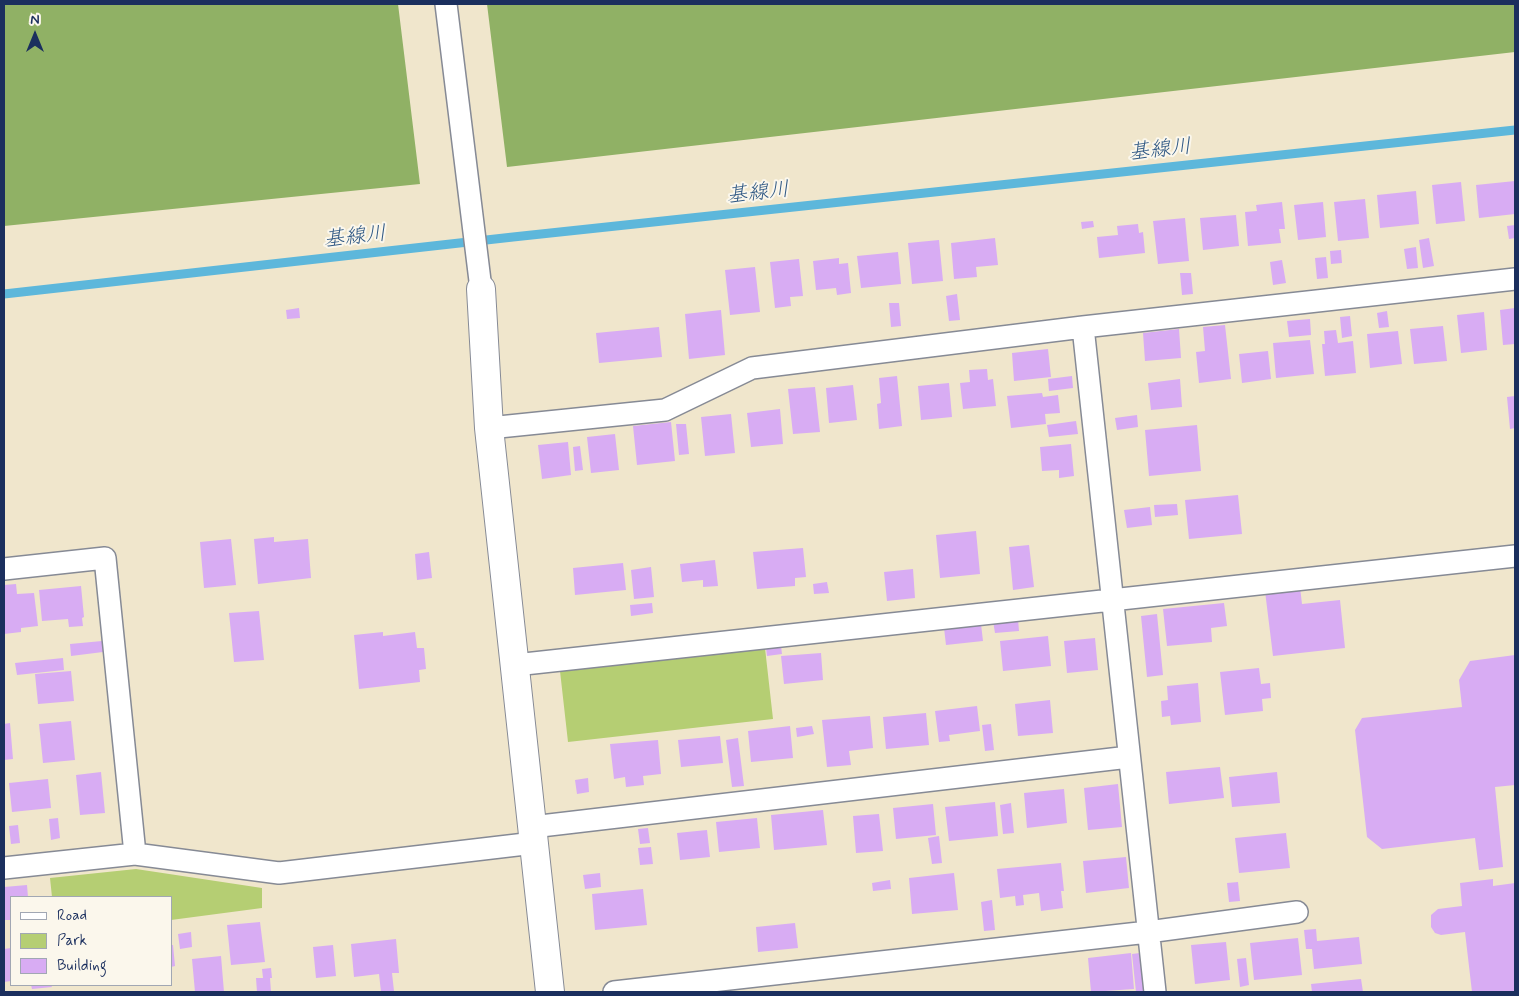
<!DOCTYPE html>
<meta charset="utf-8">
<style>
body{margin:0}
#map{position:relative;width:1519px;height:996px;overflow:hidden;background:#f0e6cc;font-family:Mynerve,sans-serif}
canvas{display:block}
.frame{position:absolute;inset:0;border:5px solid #1b2f5e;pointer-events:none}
.legend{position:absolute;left:10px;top:896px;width:162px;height:90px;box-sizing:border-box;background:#fbf7ec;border:1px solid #a1a7b3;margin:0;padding:6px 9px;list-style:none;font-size:15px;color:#1b2f5e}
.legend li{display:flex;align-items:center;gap:10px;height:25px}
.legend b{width:25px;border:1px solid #a1a7b3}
.north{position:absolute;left:10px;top:10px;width:50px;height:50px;-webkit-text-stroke:4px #fbf7ec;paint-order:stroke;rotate:0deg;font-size:14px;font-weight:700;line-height:20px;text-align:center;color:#1b2f5e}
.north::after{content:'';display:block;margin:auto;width:18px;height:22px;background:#1b2f5e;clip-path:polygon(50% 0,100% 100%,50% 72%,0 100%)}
</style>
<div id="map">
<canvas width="1519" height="996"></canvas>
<div class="frame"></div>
<ul class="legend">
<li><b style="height:6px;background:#fff"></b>Road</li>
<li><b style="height:14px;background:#b5ce73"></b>Park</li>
<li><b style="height:14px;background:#d8acf3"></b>Building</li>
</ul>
<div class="north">N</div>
</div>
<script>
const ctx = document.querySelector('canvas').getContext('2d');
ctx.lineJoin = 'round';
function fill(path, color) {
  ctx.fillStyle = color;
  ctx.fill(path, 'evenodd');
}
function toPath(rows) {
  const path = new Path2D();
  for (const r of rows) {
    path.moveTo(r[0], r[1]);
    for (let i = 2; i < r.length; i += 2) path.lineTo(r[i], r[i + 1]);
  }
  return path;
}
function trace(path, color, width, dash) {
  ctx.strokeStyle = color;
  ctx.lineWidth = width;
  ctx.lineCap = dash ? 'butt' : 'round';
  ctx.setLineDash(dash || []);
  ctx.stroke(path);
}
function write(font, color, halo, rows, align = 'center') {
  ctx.font = font + ' Mynerve,"Klee One",sans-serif';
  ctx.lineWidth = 4;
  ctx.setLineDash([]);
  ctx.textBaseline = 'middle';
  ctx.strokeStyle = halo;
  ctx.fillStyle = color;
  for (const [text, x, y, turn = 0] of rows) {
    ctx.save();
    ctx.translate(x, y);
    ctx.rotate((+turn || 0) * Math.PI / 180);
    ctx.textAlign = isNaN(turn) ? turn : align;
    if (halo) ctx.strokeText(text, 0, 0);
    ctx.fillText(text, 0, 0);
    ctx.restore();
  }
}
fill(toPath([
 [765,648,773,719,568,742,560,671],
 [136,869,262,888,262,908,171,920,171,897,52,897,50,878]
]), '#b5ce73');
fill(toPath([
 [4,4,398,4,420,184,4,226],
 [487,4,1515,4,1515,52,507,167]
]), '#90b165');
trace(toPath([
 [4,294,513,237,1515,130]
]), '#5db7db', 9);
fill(toPath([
 [1515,181,1515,214,1479,218,1476,185],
 [1461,182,1465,221,1436,224,1432,185],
 [1416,191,1419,224,1380,228,1377,195],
 [1365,199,1369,238,1338,241,1334,202],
 [1282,202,1285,229,1279,229,1281,243,1248,246,1245,212,1257,211,1256,205],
 [1323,202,1326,237,1298,240,1294,205],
 [1236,215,1239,246,1203,250,1200,218],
 [1185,218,1189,261,1158,264,1153,221],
 [1093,221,1094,227,1082,229,1081,222],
 [1138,224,1139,233,1143,232,1145,253,1099,258,1097,237,1118,235,1117,226],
 [1515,225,1515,238,1509,239,1507,226],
 [995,238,998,265,976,267,977,277,954,279,951,243],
 [1429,238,1434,266,1423,268,1419,240],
 [939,240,943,281,912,284,908,243],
 [1416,247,1418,268,1407,269,1404,249],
 [1341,250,1342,263,1331,264,1330,251],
 [898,252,901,284,861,288,857,256],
 [1326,257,1328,278,1317,279,1315,258],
 [839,258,839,264,848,263,851,293,837,295,836,288,816,290,813,261],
 [799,259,803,296,790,297,791,306,775,308,770,262],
 [1282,260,1286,283,1273,285,1270,262],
 [755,267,760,312,730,315,725,270],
 [1180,273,1191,273,1193,294,1182,295],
 [957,294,960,320,949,321,946,296],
 [889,303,899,303,901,326,891,327],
 [299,308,300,318,287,319,286,310],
 [1515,308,1515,344,1503,345,1500,310],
 [721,310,725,355,689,359,685,314],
 [1387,311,1389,327,1379,328,1377,313],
 [1484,312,1487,350,1461,353,1457,315],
 [1350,316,1352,336,1342,338,1340,317],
 [1310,319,1311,335,1289,337,1287,321],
 [1225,325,1231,379,1199,383,1196,352,1205,351,1203,327],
 [1443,326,1447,361,1414,364,1410,329],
 [659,327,662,357,599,363,596,333],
 [1179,329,1181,358,1145,361,1143,333],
 [1336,330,1338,343,1353,341,1356,373,1325,376,1322,344,1325,344,1324,331],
 [1398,331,1402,364,1370,368,1367,334],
 [1310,340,1314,374,1276,378,1273,343],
 [1048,349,1051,377,1014,381,1012,353],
 [1268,351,1271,379,1242,383,1239,354],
 [987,369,988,380,993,379,996,406,963,409,960,383,970,382,969,370],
 [897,376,902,426,879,429,877,404,881,403,879,378],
 [1072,376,1073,388,1049,391,1048,379],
 [1180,379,1182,407,1151,410,1148,383],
 [949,383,952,417,921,420,918,386],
 [853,385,857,420,829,423,826,388],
 [815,387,820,432,793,434,788,389],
 [1042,393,1043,397,1058,395,1060,413,1045,414,1046,424,1011,428,1007,396],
 [1515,396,1515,428,1510,429,1507,397],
 [780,409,783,444,751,447,747,413],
 [731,414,735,453,705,456,701,417],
 [1137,415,1138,427,1117,430,1115,418],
 [1076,421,1078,434,1049,437,1047,425],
 [671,422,675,461,637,465,633,426],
 [676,424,686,424,689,454,679,455],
 [1197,425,1201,471,1149,476,1145,430],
 [615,434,619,470,591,473,587,437],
 [568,442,571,475,542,479,538,445],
 [1071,444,1074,476,1059,478,1059,470,1042,471,1040,447],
 [580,446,583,470,575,471,573,447],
 [1238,495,1242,534,1189,539,1185,500],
 [1177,504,1178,515,1155,517,1154,505],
 [1150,507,1152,525,1127,528,1124,510],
 [976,531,980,574,940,578,936,535],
 [274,537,274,542,308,539,311,578,258,584,254,539],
 [231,539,236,585,204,588,200,542],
 [1029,545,1034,587,1013,590,1009,547],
 [803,548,806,577,795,578,795,586,757,589,753,552],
 [429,552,432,578,417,580,415,554],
 [715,560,718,586,703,587,703,580,682,582,680,564],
 [623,563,626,590,575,595,573,568],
 [651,567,654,597,634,599,631,570],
 [913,569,915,598,887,601,884,572],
 [827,582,829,593,814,594,813,584],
 [16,584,17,594,34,593,38,626,21,628,21,632,4,634,4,585],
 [81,586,84,617,82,618,83,626,69,627,68,619,42,621,39,590],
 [1300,587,1302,604,1340,600,1345,648,1273,656,1265,591],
 [652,603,653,613,631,616,630,605],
 [1224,603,1227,626,1211,628,1212,642,1167,646,1163,609],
 [259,611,264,660,234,662,229,613],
 [1157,614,1163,675,1147,677,1141,616],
 [1018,619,1019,631,995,633,993,621],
 [981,624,983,641,946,645,944,628],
 [383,632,383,636,415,632,417,648,424,648,426,669,419,670,420,682,359,689,354,635],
 [1048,636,1051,666,1003,671,1000,641],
 [1095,638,1098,670,1067,673,1064,641],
 [102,641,103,652,71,656,70,644],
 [781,646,782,654,767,656,766,648],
 [821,653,823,680,784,684,781,656],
 [1515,655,1515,785,1495,787,1503,867,1479,870,1475,838,1382,849,1367,837,1355,730,1362,718,1462,707,1459,680,1470,661],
 [63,658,64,670,17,675,15,663],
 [1259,668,1261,684,1270,683,1271,698,1262,699,1263,711,1225,715,1220,672],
 [71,671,74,701,38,704,35,674],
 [1198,683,1201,722,1171,725,1170,716,1162,717,1161,701,1168,700,1167,686],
 [1050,700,1053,733,1018,736,1015,704],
 [977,706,980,731,949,735,950,741,939,742,935,711],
 [926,713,929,745,886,749,883,717],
 [870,716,873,748,849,751,851,765,827,767,822,720],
 [71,721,75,760,43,763,39,724],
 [10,723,13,759,4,760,4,724],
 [991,724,994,750,985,751,982,725],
 [790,726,793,758,751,762,748,731],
 [812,726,814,734,797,737,796,728],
 [720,736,723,763,681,767,678,740],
 [738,738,744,786,732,787,726,740],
 [658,740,661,774,643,776,644,785,626,787,625,777,614,779,610,744],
 [1220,767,1224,798,1169,804,1166,772],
 [101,772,105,813,80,815,76,775],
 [1277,772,1280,803,1232,807,1229,777],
 [588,778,589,792,577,794,575,780],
 [48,779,51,808,12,812,9,783],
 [1118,784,1122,827,1088,830,1084,788],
 [1064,789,1067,823,1027,828,1024,793],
 [995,802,998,836,949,841,945,807],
 [1011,803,1014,833,1003,834,1000,805],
 [933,804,936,835,896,839,893,808],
 [823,810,827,845,774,850,771,815],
 [879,814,883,851,856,853,853,816],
 [58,818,60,838,51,840,49,819],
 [757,818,760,848,719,852,716,822],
 [18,825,20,843,11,844,9,826],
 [648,828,650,843,640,844,638,829],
 [707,830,710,857,680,860,677,833],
 [1286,833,1290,868,1239,873,1235,838],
 [939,836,942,863,932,864,928,838],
 [651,847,653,864,640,865,638,848],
 [1126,857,1129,888,1086,893,1083,861],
 [1061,863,1064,891,1061,891,1063,908,1041,911,1039,893,1023,895,1024,905,1016,906,1015,896,1000,898,997,869],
 [600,873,601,887,585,889,583,875],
 [954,873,958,910,912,914,909,878],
 [1493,879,1493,886,1515,883,1515,992,1472,992,1465,932,1441,935,1435,933,1431,927,1431,915,1438,909,1462,906,1460,883],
 [890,880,891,889,873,891,872,883],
 [1238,882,1240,901,1229,902,1227,883],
 [27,885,28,897,11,897,11,920,4,920,4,887],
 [643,889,647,925,595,930,592,894],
 [992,900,995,930,984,931,981,902],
 [260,922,265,962,231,965,227,925],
 [795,923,798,948,758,952,756,927],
 [1316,929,1317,941,1359,937,1362,964,1314,969,1312,949,1306,949,1304,930],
 [191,932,192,947,180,949,178,934],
 [1298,938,1302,975,1254,980,1250,943],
 [396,939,399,973,392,973,394,991,381,992,379,974,354,977,351,944],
 [1226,942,1230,980,1195,984,1191,945],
 [171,945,173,945,175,966,171,967],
 [333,945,336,976,316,978,313,947],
 [11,948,11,981,4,982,4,949],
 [1131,953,1134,989,1091,992,1088,958],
 [1140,953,1144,992,1136,992,1132,954],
 [221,956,224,992,195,992,192,959],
 [1246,958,1249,985,1240,987,1237,959],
 [271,968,272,978,270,978,271,992,257,992,256,978,263,978,262,969],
 [1361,979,1363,992,1312,992,1311,984],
 [31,985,51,985,52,987,32,989]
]), '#d8acf3');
const minor = toPath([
 [446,4,481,289],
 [1083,327,1155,992],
 [489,428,665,410,752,368,1083,327,1515,279],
 [4,569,105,558,135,854],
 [515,665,1515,556],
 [532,827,1129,757],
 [4,868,135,854,279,873,534,843],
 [614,992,1148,932,1297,912]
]);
const tertiary = toPath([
 [481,289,489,428,550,992]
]);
trace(minor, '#868a95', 24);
trace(tertiary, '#868a95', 30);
trace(minor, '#fff', 21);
trace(tertiary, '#fff', 28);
write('italic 21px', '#2f5884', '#fbf7ec', [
 ["基線川",1160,151,-6],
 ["基線川",758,194,-6],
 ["基線川",355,238,-6]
]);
</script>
